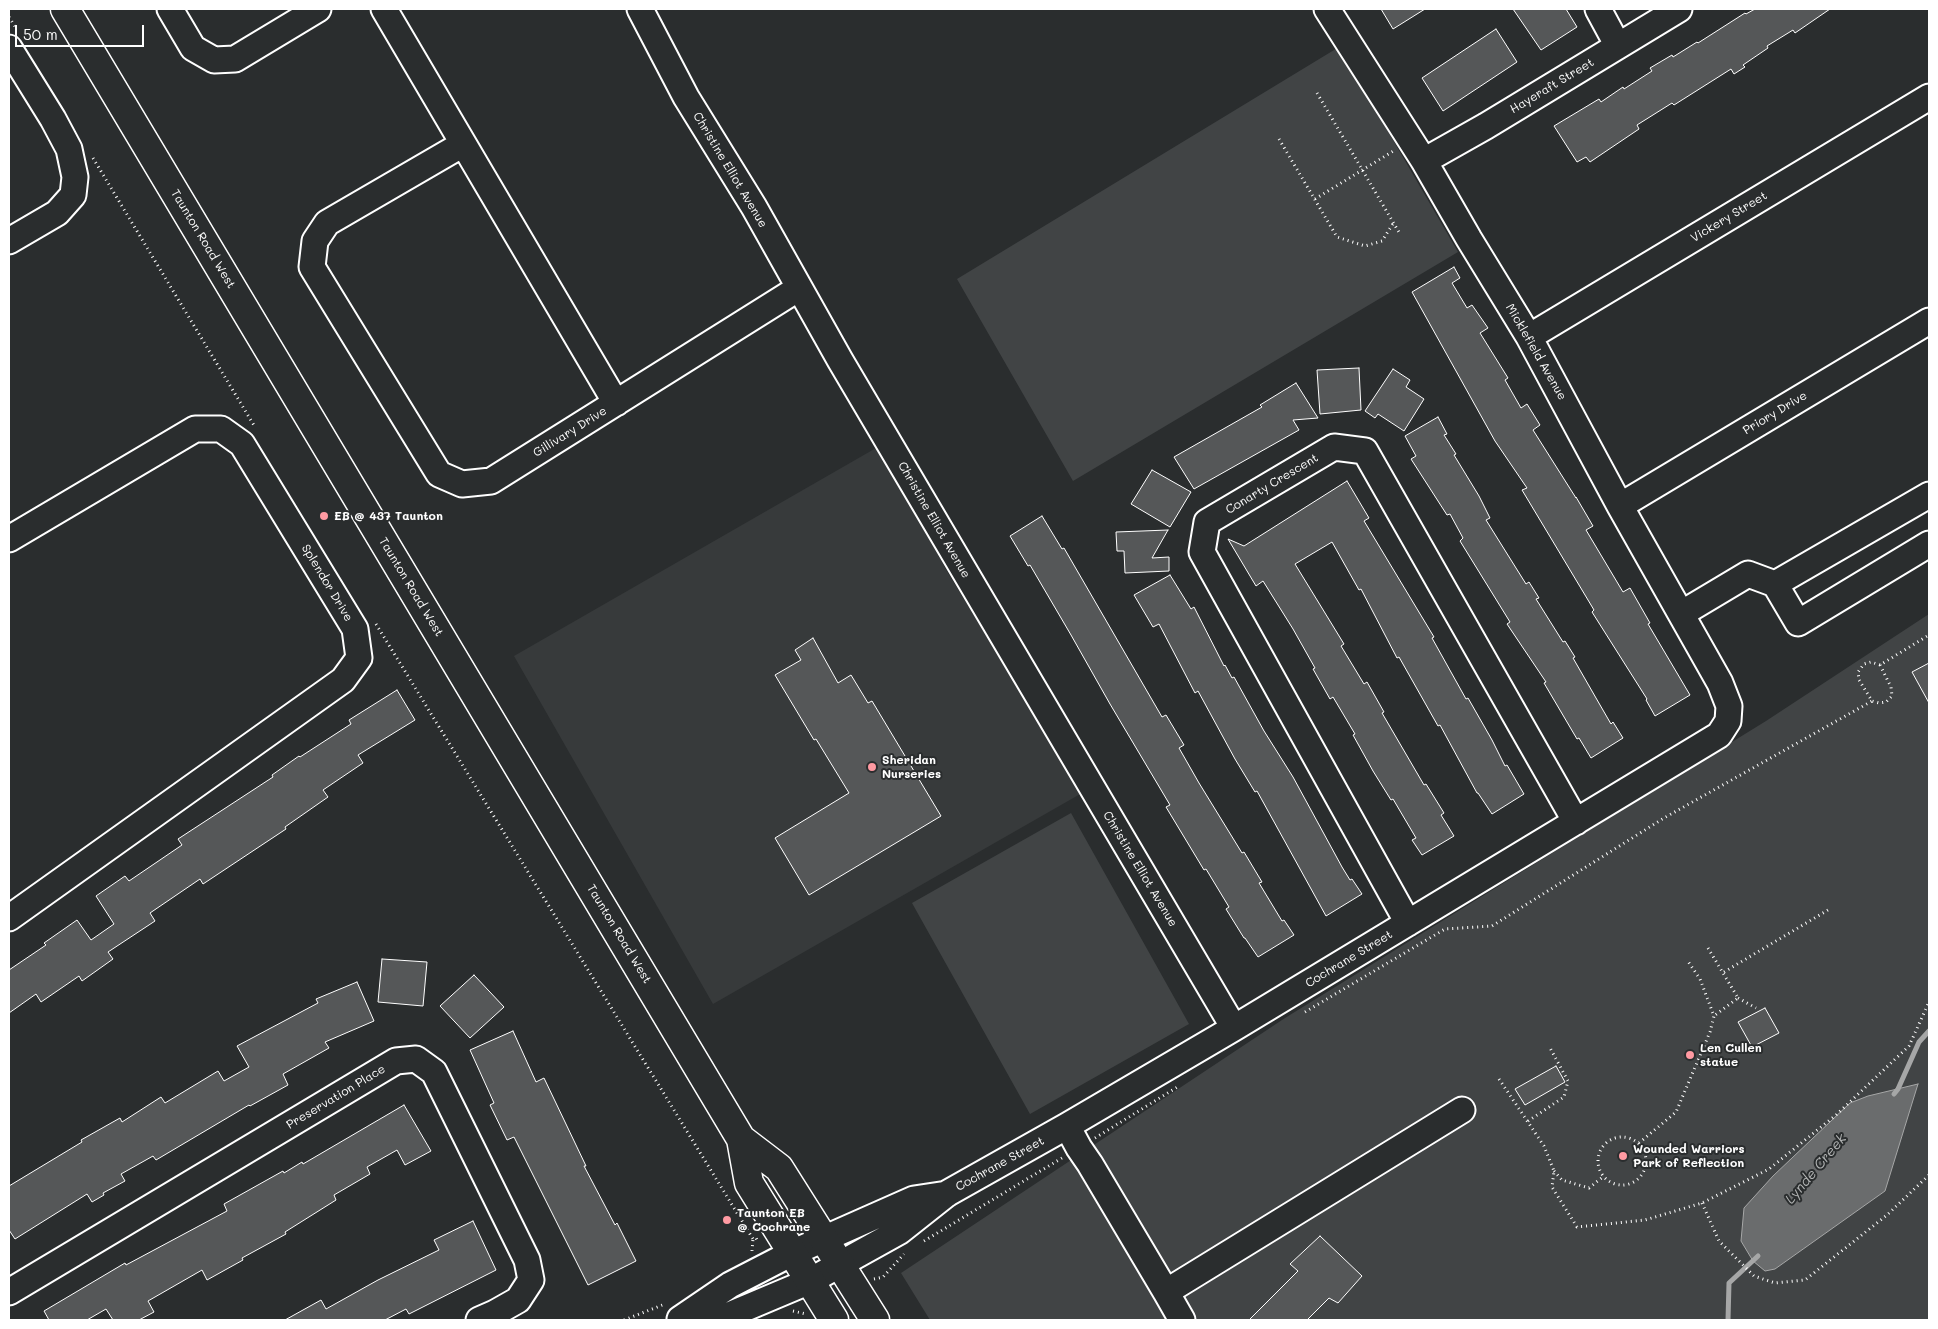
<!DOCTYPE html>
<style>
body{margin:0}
#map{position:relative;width:1938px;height:1329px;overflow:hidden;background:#2a2d2e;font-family:Mali,sans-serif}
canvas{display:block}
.frame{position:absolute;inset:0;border:10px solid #fff;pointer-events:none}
.scale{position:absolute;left:15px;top:25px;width:129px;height:22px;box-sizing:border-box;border:2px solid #fff;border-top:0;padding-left:6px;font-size:15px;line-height:18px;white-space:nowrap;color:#fff;-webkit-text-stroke:4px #2a2d2e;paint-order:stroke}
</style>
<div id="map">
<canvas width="1938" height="1329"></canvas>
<div class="frame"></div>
<div class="scale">50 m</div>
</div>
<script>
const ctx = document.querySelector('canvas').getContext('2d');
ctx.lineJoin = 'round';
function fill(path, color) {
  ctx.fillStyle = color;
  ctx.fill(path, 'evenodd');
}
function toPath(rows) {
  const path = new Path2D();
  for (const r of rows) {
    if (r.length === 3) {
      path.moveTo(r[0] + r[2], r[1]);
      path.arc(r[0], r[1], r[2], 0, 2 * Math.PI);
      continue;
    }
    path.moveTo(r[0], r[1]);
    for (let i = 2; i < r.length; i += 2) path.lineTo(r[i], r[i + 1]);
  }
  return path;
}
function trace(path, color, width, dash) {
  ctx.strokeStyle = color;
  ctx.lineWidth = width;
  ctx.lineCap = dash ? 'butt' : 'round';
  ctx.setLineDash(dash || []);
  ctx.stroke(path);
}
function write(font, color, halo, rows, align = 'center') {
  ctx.font = font + ' Mali,sans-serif';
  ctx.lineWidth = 4;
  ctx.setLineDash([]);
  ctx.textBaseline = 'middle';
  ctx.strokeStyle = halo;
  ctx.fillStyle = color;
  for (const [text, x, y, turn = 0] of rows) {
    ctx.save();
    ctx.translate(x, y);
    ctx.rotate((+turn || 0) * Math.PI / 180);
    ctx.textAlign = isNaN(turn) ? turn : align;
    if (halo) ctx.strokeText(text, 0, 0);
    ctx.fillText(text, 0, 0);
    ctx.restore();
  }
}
fill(toPath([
 [883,444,945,568,1082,793,713,1004,514,656]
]), '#373a3b');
fill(toPath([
 [1339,47,1458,252,1073,481,957,279],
 [1929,614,1929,1320,930,1320,901,1273,1285,1018,1766,721],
 [1071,813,1189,1024,1030,1114,912,903]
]), '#414445');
const water = toPath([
 [1918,1084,1885,1191,1775,1269,1765,1271,1753,1261,1741,1241,1744,1208,1773,1176,1850,1103,1868,1096,1918,1084]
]);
fill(water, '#6a6c6d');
trace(water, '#a6a7a7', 1);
trace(toPath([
 [1894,1094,1898,1089,1919,1042,1929,1031],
 [1728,1320,1729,1283,1758,1256]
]), '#a6a7a7', 5);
const building = toPath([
 [1381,9,1425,9,1393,29,1381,9],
 [1513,9,1566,9,1577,27,1541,50,1513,9],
 [1755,9,1830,9,1795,33,1793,30,1767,46,1768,48,1743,65,1745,67,1734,74,1731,69,1674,105,1672,103,1637,125,1639,129,1590,162,1586,157,1577,162,1554,126,1599,99,1601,102,1623,87,1624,89,1652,71,1650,68,1672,55,1673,57,1697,42,1698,43,1745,13,1746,14,1755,9],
 [1496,29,1517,62,1443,111,1422,78,1496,29],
 [1454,267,1460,278,1452,283,1467,308,1472,305,1488,328,1480,333,1508,378,1505,380,1521,408,1527,404,1540,425,1533,430,1576,498,1576,497,1593,526,1586,530,1623,592,1630,588,1650,623,1648,624,1690,695,1655,716,1646,700,1647,699,1592,612,1594,610,1522,490,1527,488,1495,441,1412,292,1454,267],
 [1359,368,1361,410,1320,414,1317,370,1359,368],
 [1393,369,1410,380,1406,387,1424,399,1404,431,1378,414,1375,418,1365,411,1393,369],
 [1296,383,1318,418,1293,420,1299,430,1194,489,1174,457,1262,407,1260,405,1296,383],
 [1438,417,1447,434,1444,435,1456,454,1454,455,1479,496,1490,518,1486,520,1526,584,1529,582,1539,598,1536,599,1563,642,1565,641,1575,657,1573,658,1596,698,1611,724,1613,722,1623,738,1591,758,1579,738,1577,739,1544,683,1546,682,1507,624,1510,622,1460,541,1463,538,1450,514,1447,515,1411,459,1416,456,1405,436,1438,417],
 [1152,470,1191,492,1170,527,1131,504,1152,470],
 [1347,481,1369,518,1364,521,1434,637,1432,638,1466,699,1468,698,1492,740,1505,766,1507,765,1524,794,1492,814,1478,793,1477,793,1440,725,1438,726,1399,657,1397,658,1361,589,1359,590,1332,542,1295,564,1344,644,1341,646,1364,684,1367,682,1384,712,1382,713,1424,785,1426,784,1444,813,1441,815,1454,836,1422,855,1412,840,1416,838,1393,799,1391,800,1373,771,1353,735,1355,734,1333,697,1330,699,1313,669,1315,668,1293,629,1263,581,1256,586,1228,539,1244,546,1347,481],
 [1042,516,1062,549,1064,548,1162,717,1166,715,1184,745,1179,748,1199,783,1242,853,1244,852,1262,882,1259,883,1282,921,1284,920,1294,935,1258,957,1245,938,1244,938,1226,909,1229,907,1206,869,1204,870,1166,807,1170,805,1110,704,1071,635,1030,565,1028,566,1010,536,1042,516],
 [1168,530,1152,558,1169,557,1169,571,1125,573,1124,551,1117,551,1116,532,1168,530],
 [1170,575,1191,609,1194,607,1224,666,1225,665,1232,678,1234,677,1264,731,1293,777,1342,867,1350,880,1352,879,1362,894,1326,916,1257,791,1255,792,1235,759,1198,691,1195,693,1159,624,1153,627,1134,595,1170,575],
 [813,638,838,683,851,675,868,703,872,701,941,816,809,895,775,838,849,793,816,739,814,740,775,675,801,660,795,650,813,638],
 [1929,663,1929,703,1912,672,1929,663],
 [397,690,415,720,358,755,363,763,323,790,328,797,285,827,286,829,203,884,200,879,150,913,155,921,108,952,113,959,82,981,79,976,41,1002,36,994,9,1013,9,970,46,945,44,943,77,920,91,940,114,924,96,896,125,876,129,881,182,845,178,839,273,777,272,775,299,756,300,757,351,724,349,720,397,690],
 [382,959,427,962,423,1006,378,1002,382,959],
 [474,975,504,1007,470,1038,440,1006,474,975],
 [357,982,374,1021,325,1042,329,1048,283,1074,288,1085,250,1106,249,1105,156,1160,153,1156,121,1174,125,1181,103,1193,104,1195,92,1202,87,1194,15,1239,9,1230,9,1186,82,1142,81,1140,120,1118,122,1122,161,1097,165,1103,218,1071,224,1081,249,1067,237,1046,318,1003,316,999,357,982],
 [1765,1008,1779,1033,1752,1047,1738,1022,1765,1008],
 [513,1031,536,1082,544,1078,586,1166,584,1166,615,1225,617,1223,636,1261,588,1285,514,1137,507,1140,490,1105,494,1103,470,1050,513,1031],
 [1556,1066,1565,1082,1525,1105,1515,1089,1556,1066],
 [404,1105,431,1151,405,1165,397,1150,367,1167,370,1174,334,1195,336,1200,285,1232,286,1234,242,1258,243,1260,207,1280,202,1270,148,1301,154,1312,139,1320,113,1320,106,1309,87,1320,49,1320,44,1311,125,1263,126,1265,227,1211,224,1204,283,1171,284,1173,302,1162,303,1164,404,1105],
 [473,1221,496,1270,409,1314,406,1309,385,1320,285,1320,321,1300,326,1309,378,1280,439,1250,434,1240,473,1221],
 [1320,1236,1362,1276,1338,1303,1329,1298,1307,1320,1249,1320,1298,1271,1290,1264,1320,1236]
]);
fill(building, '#555758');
trace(building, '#fff', 1);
const minor = toPath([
 [170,9,193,48,214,60,235,59,318,9],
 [384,9,616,403],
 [640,9,686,97,754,207,840,360,1234,1028],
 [1598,9,1618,46],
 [9,48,53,119,69,149,75,177,73,195,57,213,9,241],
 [463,144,327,223,315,241,312,267,439,474,462,484,491,481,799,288],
 [1424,161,1486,126,1679,9],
 [1529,337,1929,97],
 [1620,506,1929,321],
 [9,539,195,429,221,429,242,444,355,629,359,658,343,680,9,918],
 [1775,584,1929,495],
 [1681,614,1748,574,1775,584,1798,623,1929,544],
 [1408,923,1202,552,1207,522,1334,447,1365,451,1576,822],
 [1067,1126,1079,1148,1090,1164,1166,1292,1462,1110],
 [9,1292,396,1061,416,1059,434,1072,527,1260,531,1280,518,1300,495,1313,479,1320],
 [1166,1292,1182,1320],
 [680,1319,730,1285,792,1253,914,1199,947,1194],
 [681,1319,722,1318,810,1281,900,1231,948,1193,1067,1126,1234,1028,1719,735,1728,721,1729,706,1720,683,1620,506,1529,337,1469,239,1424,161,1327,9]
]);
const major = toPath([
 [65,9,741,1139,749,1183,834,1320],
 [741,1139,779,1168,875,1320]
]);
trace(minor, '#fff', 29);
trace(major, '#fff', 31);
trace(toPath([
 [9,17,16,28],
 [1317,93,1400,234],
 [1279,139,1337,237,1365,246,1382,241,1394,222],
 [93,158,255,427],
 [1315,199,1395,150],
 [376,624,753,1239,756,1238,757,1240],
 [1880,665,1891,687,1892,696,1886,702,1879,703,1872,701,1859,680,1858,672,1864,664,1871,662,1880,665,1929,635],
 [1708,948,1738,998,1714,1016],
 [1724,972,1828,910],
 [1738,998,1756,1008],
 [1305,1012,1445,929,1492,926,1664,818,1872,701],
 [1499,1079,1544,1146,1554,1171,1552,1187,1577,1227,1645,1220,1702,1203,1769,1169,1836,1115,1909,1046,1929,1002],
 [1528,1121,1564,1097,1568,1081,1549,1046],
 [1622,1161,24],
 [1095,1138,1179,1086],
 [1639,1143,1676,1112,1710,1032,1714,1016,1700,979,1687,960],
 [1554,1171,1562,1180,1589,1188,1604,1176],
 [1702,1203,1719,1241,1754,1276,1775,1283,1805,1280,1887,1215,1929,1175],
 [924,1241,1062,1158],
 [752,1251,753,1239],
 [874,1279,883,1277,904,1254],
 [793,1311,806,1314],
 [624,1320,665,1304]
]), '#fff', 3, [1, 4]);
trace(minor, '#2a2d2e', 25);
trace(major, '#2a2d2e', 28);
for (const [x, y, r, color] of [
 [324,516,5,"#ff9aa2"],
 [872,767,5,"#ff9aa2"],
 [1690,1055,5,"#ff9aa2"],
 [1623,1156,5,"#ff9aa2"],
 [727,1220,5,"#ff9aa2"]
]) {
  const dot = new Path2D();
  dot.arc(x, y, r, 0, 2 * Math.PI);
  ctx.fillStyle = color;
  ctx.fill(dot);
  trace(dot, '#2a2d2e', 2);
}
write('12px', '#fff', '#2a2d2e', [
 ["Hayeraft Street",1552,86,-31],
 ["Christine Elliot Avenue",730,170,59],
 ["Vickery Street",1729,217,-31],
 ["Taunton Road West",203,239,59],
 ["Micklefield Avenue",1536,352,60],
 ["Priory Drive",1775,413,-31],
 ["Gillivary Drive",570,432,-32],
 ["Conarty Crescent",1272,484,-31],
 ["Christine Elliot Avenue",934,520,60],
 ["Splendor Drive",327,583,59],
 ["Taunton Road West",411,587,59],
 ["Christine Elliot Avenue",1140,869,59],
 ["Taunton Road West",619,934,59],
 ["Cochrane Street",1349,959,-31],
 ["Preservation Place",336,1097,-31],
 ["Cochrane Street",1000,1164,-29]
]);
write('bold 12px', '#fff', '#2a2d2e', [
 ["EB @ 437 Taunton",334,516],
 ["Sheridan",882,760],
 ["Nurseries",882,774],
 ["Len Cullen",1700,1048],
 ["statue",1700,1062],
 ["Wounded Warriors",1633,1149],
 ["Park of Reflection",1633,1163],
 ["Taunton EB",737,1213],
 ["@ Cochrane",737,1227]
], 'left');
write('italic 14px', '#b4b6b6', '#2a2d2e', [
 ["Lynde Creek",1816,1169,-50]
]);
</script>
